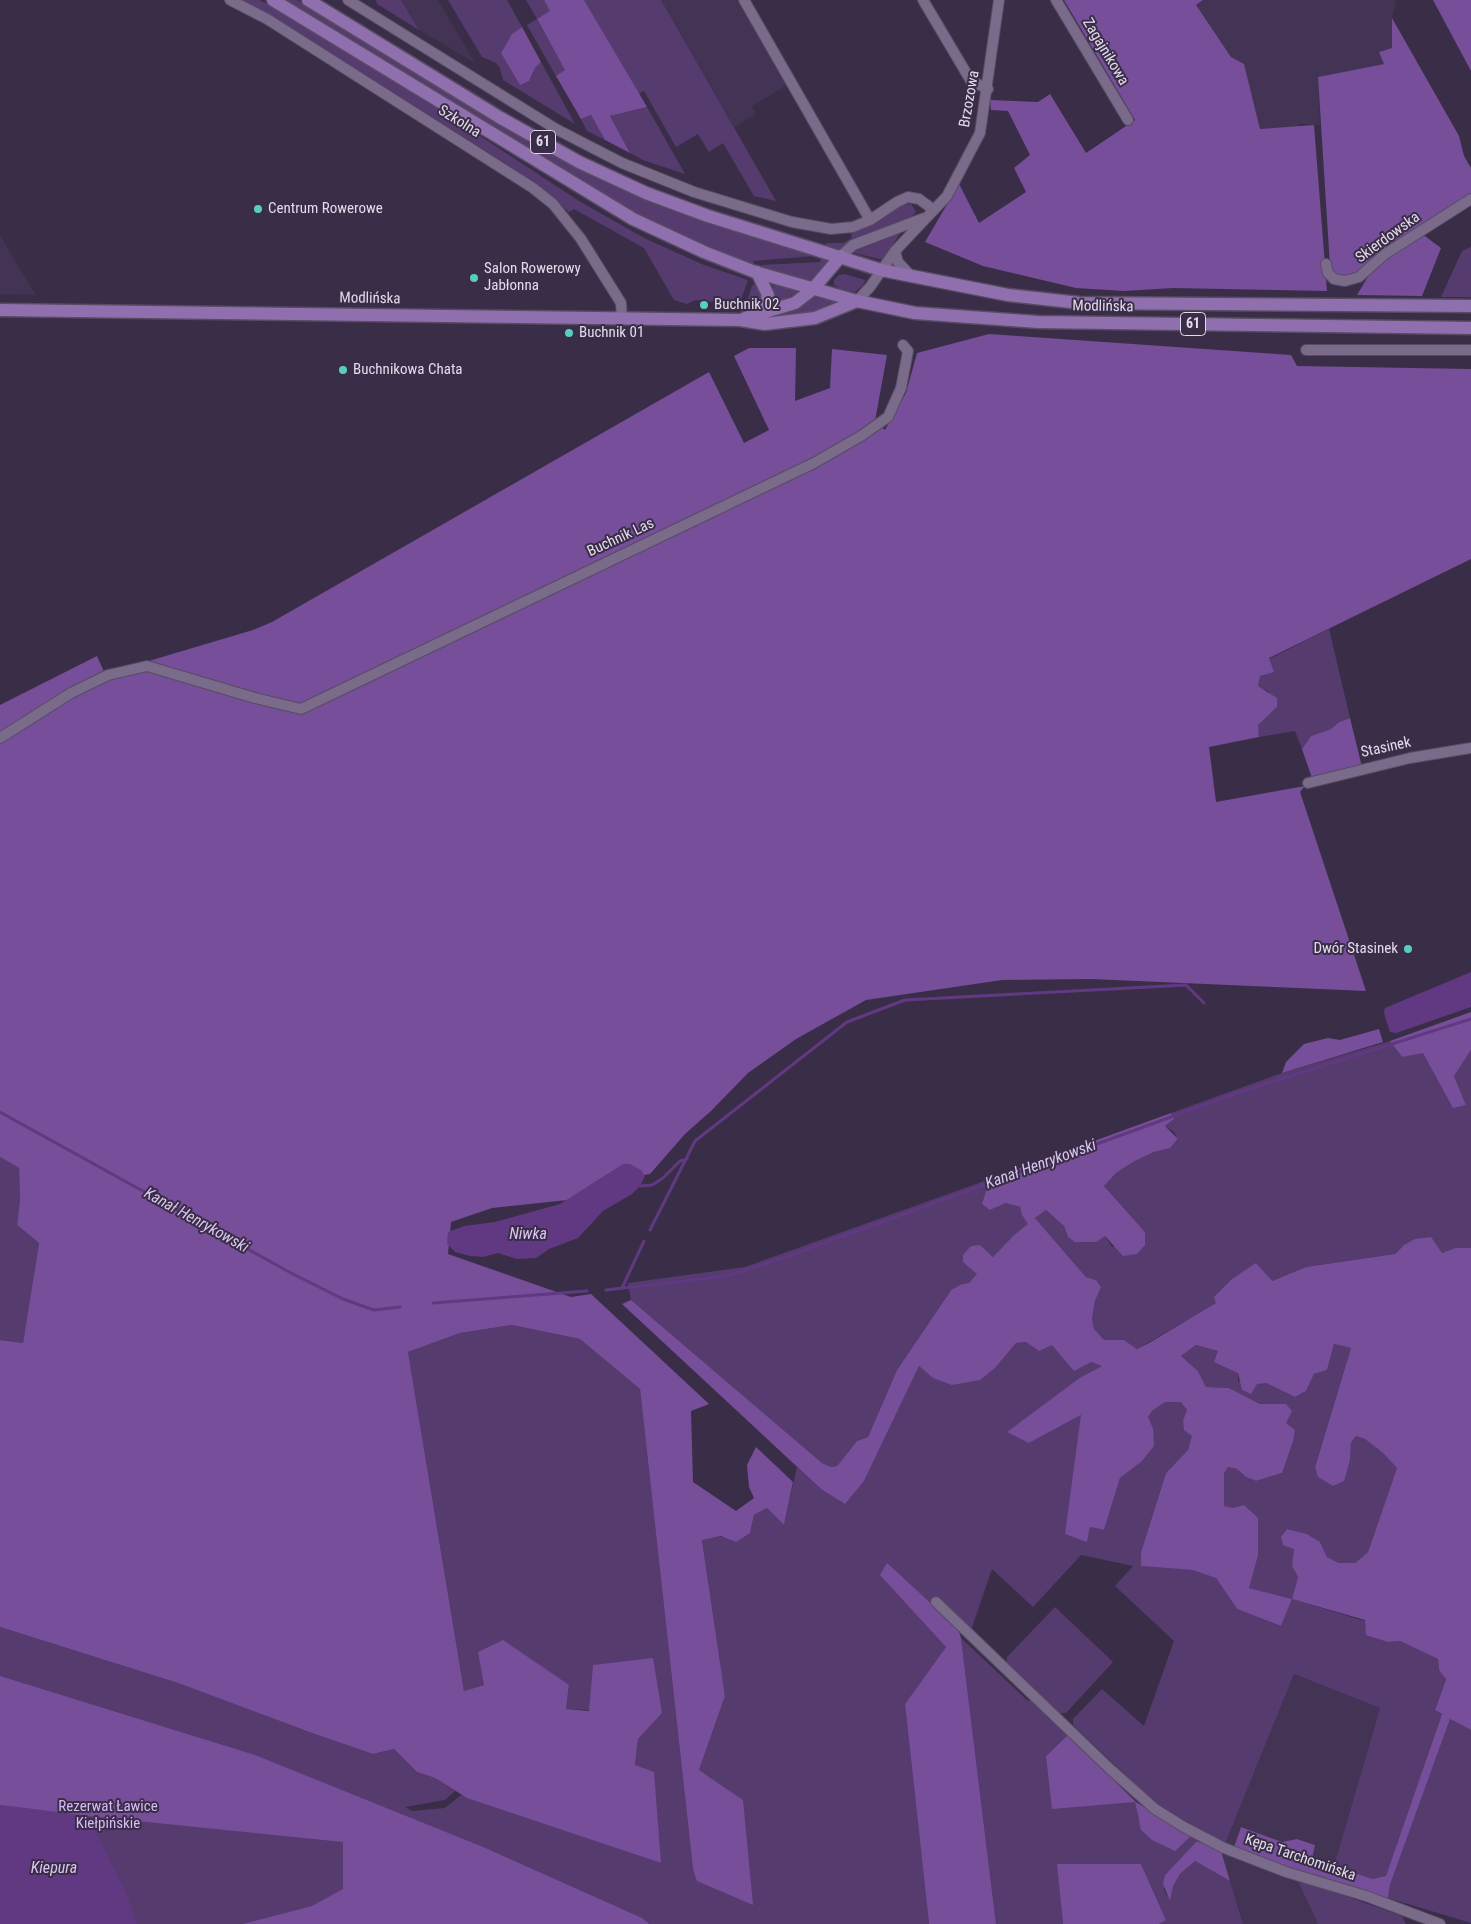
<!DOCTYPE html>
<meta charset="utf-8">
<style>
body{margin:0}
canvas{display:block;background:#3a2d47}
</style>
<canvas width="1471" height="1924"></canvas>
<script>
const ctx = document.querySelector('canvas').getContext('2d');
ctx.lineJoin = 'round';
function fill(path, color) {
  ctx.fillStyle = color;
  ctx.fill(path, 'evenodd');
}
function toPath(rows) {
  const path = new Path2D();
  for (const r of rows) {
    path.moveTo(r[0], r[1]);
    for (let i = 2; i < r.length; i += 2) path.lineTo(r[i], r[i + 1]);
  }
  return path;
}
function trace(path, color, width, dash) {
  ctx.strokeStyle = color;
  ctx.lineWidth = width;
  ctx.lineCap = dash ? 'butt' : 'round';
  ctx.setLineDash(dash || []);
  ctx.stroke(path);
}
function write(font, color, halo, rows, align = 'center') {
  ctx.font = font + ' "Roboto Condensed",sans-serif';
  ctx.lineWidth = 4;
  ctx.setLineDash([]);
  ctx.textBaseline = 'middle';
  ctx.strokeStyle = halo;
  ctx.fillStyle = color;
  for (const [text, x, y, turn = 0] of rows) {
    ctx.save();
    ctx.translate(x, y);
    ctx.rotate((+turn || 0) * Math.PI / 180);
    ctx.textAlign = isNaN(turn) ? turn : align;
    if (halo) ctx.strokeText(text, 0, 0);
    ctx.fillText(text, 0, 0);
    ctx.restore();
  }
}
fill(toPath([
 [401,0,438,0,475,63,419,30],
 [661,0,739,0,787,85,752,106,756,114,734,127],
 [1203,0,1394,0,1396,3,1392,18,1392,49,1384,64,1318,77,1320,125,1299,124,1299,127,1260,129,1244,65,1231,57,1196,5],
 [0,235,15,261,36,295,0,294],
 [1294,1674,1380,1708,1334,1866,1312,1859,1315,1845,1297,1839,1282,1842,1242,1827,1234,1847,1225,1844],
 [1221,1851,1297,1879,1318,1924,1243,1924]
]), '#433354');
fill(toPath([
 [237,0,259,0,276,8,375,67,579,201,646,239,704,265,748,280,740,302,738,304,722,305,717,302,695,300,687,304,674,300,644,248,574,209,569,212,533,181,369,77],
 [286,0,297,0,316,10,479,111,595,176,650,202,709,223,814,254,813,256,754,261,753,264,691,240,642,217,587,186],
 [376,0,401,0,419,30,377,4],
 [448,0,507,0,522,27,509,39,501,53,531,78,535,68,541,62,575,124,503,80,500,68,496,63,482,57],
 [526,0,544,0,551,11,537,20,566,71,556,76,527,25,537,19],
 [584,0,661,0,776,201,754,196,723,143,709,152,698,134,676,147,644,91,638,94],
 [647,107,685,174,643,160,630,153,610,116],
 [591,115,605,140,587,131,581,119],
 [911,204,916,212,909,220,852,241,839,249,825,246,827,243,843,243,852,238,851,233,877,221,902,205],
 [901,232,883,260,851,252,859,246],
 [1471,247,1471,297,1441,297,1462,251],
 [822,257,831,260,810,282,761,267,762,265,820,262],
 [844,274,865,280,863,285,855,292,840,289,834,285,834,280,839,275],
 [756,283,765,296,756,309,741,310,746,304,752,286],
 [773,284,799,292,774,304],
 [816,297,839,302,815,312,780,316,799,308],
 [1329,629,1350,718,1339,722,1331,729,1311,736,1302,749,1295,731,1259,737,1257,725,1277,707,1268,691,1258,687,1258,679,1269,659],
 [1390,1041,1402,1057,1423,1052,1453,1107,1466,1105,1454,1076,1471,1050,1471,1248,1455,1248,1442,1253,1404,1245,1395,1254,1306,1267,1217,1303,1137,1349,1124,1340,1104,1341,1094,1329,1092,1319,1095,1301,1101,1287,1096,1280,1086,1277,1035,1218,1046,1210,1064,1226,1068,1237,1105,1236,1112,1247,1145,1232,1104,1186,1116,1173,1133,1162,1154,1152,1169,1148,1178,1140,1174,1132,1165,1126,1173,1120,1171,1113,1282,1073],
 [0,1157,19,1168,20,1199,17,1225,39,1243,23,1343,0,1340],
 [990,1179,986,1188,990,1210,1006,1203,1020,1207,1022,1215,1029,1224,1014,1235,993,1257,980,1245,978,1274,969,1283,962,1284,950,1291,897,1370,868,1437,857,1441,837,1466,831,1467,822,1463,631,1300,628,1283,745,1267],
 [512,1325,580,1339,640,1389,693,1869,743,1800,699,1770,725,1696,702,1539,750,1533,754,1515,767,1508,784,1525,797,1467,821,1489,864,1481,919,1366,933,1378,995,1368,1016,1343,1026,1342,1052,1345,1102,1366,1081,1377,1029,1443,1081,1415,1087,1542,1090,1527,1104,1530,1120,1478,1141,1462,1153,1428,1148,1417,1152,1411,1164,1402,1181,1401,1187,1410,1183,1420,1193,1436,1188,1450,1166,1473,1141,1552,1142,1566,1192,1570,1216,1578,1237,1609,1281,1626,1292,1599,1249,1588,1258,1556,1258,1518,1223,1506,1224,1473,1228,1467,1237,1469,1246,1477,1256,1481,1282,1473,1286,1404,1260,1404,1229,1388,1206,1387,1198,1371,1181,1356,1196,1345,1219,1351,1238,1373,1238,1381,1266,1383,1295,1397,1306,1391,1314,1374,1327,1370,1334,1344,1351,1348,1315,1466,1350,1460,1351,1443,1356,1436,1365,1439,1383,1453,1397,1468,1368,1552,1355,1563,1339,1563,1327,1557,1320,1542,1307,1534,1287,1529,1295,1549,1292,1565,1298,1577,1292,1599,1365,1621,1388,1642,1400,1641,1438,1659,1439,1670,1446,1678,1435,1710,1442,1714,1386,1877,1373,1879,1334,1866,1380,1708,1294,1674,1225,1844,1155,1803,1073,1725,1073,1719,1102,1689,1144,1726,1174,1641,1115,1586,1133,1566,1081,1555,1033,1607,992,1569,971,1630,931,1603,887,1564,946,1647,905,1704,929,1924,0,1924,0,1627,178,1683,312,1733,373,1754,394,1749,417,1772,435,1778,455,1791,445,1800,405,1807,412,1811,445,1808,461,1795,661,1863,635,1765,638,1739,662,1713,566,1709,569,1685,484,1685,464,1691,408,1352,460,1333],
 [1055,1607,1113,1662,1066,1713,1059,1713,1007,1663,1007,1657],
 [961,1638,1028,1701,1033,1700,1068,1735,1046,1756,1136,1802,1138,1820,1191,1836,1197,1841,1165,1875,1164,1890,1170,1900,1173,1885,1180,1874,1195,1861,1230,1881,1243,1924,1159,1924,1166,1920,1141,1864,1058,1864,1063,1924,996,1924],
 [1450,1719,1471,1730,1471,1923,1388,1898,1390,1885],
 [1297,1879,1402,1916,1406,1924,1318,1924]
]), '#563b6f');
fill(toPath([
 [544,0,584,0,647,107,610,116,630,153,605,140,591,115,581,119,556,76,565,70,537,19,550,11],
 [1064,0,1203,0,1196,5,1231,57,1244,64,1260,129,1314,125,1327,291,1173,288,1124,291,1076,288,983,266,925,242,959,184,979,223,1026,192,1014,168,1030,155,1008,111,991,110,990,100,1038,102,1050,94,1086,153,1135,120],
 [1433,0,1471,0,1471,71],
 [1392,18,1459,136,1464,156,1471,168,1471,197,1359,273,1343,278,1335,274,1330,266,1318,77,1384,64,1379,52,1392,48],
 [522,27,541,62,535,68,529,81,520,85,501,53,512,34],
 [1422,234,1441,248,1422,296,1357,295,1369,275,1384,261],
 [989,334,1291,355,1297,366,1471,369,1471,559,1269,658,1274,672,1260,676,1258,686,1277,698,1277,707,1258,725,1259,737,1209,747,1216,802,1305,786,1300,792,1366,991,1091,979,1002,980,866,1000,796,1039,748,1073,711,1111,685,1134,650,1174,635,1176,577,1199,492,1208,451,1222,448,1254,571,1297,591,1294,709,1404,691,1411,693,1482,736,1511,754,1498,749,1487,747,1465,756,1447,793,1482,784,1525,767,1508,754,1515,750,1533,736,1542,721,1536,702,1540,725,1696,699,1770,743,1800,753,1905,697,1881,693,1869,640,1389,580,1339,512,1325,460,1333,408,1352,464,1691,484,1685,478,1652,503,1640,569,1685,566,1709,589,1711,593,1665,653,1658,662,1713,638,1739,635,1765,654,1772,661,1863,467,1798,435,1778,417,1772,394,1749,373,1754,312,1733,178,1683,0,1627,0,1340,23,1343,39,1243,17,1225,20,1199,19,1168,0,1157,0,705,97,656,105,674,253,630,272,622,709,372,744,443,769,430,734,356,749,348,796,348,795,401,830,388,832,349,887,355,875,421,885,430,906,393,917,353],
 [1350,718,1362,767,1312,778,1302,749,1311,736,1331,729,1339,722],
 [1471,1012,1471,1050,1454,1076,1466,1105,1453,1108,1423,1053,1402,1057,1390,1041],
 [1379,1029,1383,1042,1282,1073,1286,1062,1304,1044,1328,1038,1340,1040],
 [1171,1113,1174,1119,1165,1126,1178,1139,1170,1148,1154,1152,1133,1162,1116,1173,1104,1186,1145,1232,1145,1245,1137,1254,1123,1256,1105,1236,1096,1242,1075,1242,1068,1237,1064,1226,1046,1210,1035,1218,1086,1277,1096,1280,1101,1287,1095,1301,1092,1319,1094,1329,1104,1340,1124,1340,1137,1349,1149,1343,1216,1303,1214,1297,1232,1279,1256,1263,1272,1281,1306,1267,1395,1254,1404,1245,1415,1239,1431,1237,1442,1253,1455,1248,1471,1248,1471,1730,1450,1719,1390,1885,1388,1898,1276,1865,1234,1847,1241,1827,1282,1842,1297,1839,1315,1845,1312,1859,1373,1879,1386,1876,1442,1714,1435,1710,1446,1679,1439,1670,1438,1659,1400,1641,1388,1642,1366,1635,1365,1620,1292,1599,1281,1626,1237,1609,1216,1578,1192,1570,1141,1566,1141,1552,1166,1473,1188,1450,1192,1436,1184,1430,1183,1420,1187,1410,1181,1402,1165,1402,1152,1411,1148,1417,1153,1428,1154,1446,1141,1462,1120,1478,1104,1530,1090,1527,1087,1542,1065,1534,1081,1415,1029,1443,1007,1432,1081,1377,1102,1366,1091,1362,1074,1371,1052,1345,1039,1351,1026,1342,1016,1343,995,1368,980,1380,952,1385,933,1378,919,1366,864,1481,845,1504,821,1489,622,1304,631,1300,822,1463,831,1467,837,1466,857,1441,868,1437,897,1370,951,1290,962,1284,969,1283,977,1274,963,1262,963,1255,971,1246,980,1245,993,1257,1014,1235,1028,1224,1022,1215,1020,1207,1006,1203,990,1210,982,1204,990,1179],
 [1334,1344,1351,1348,1315,1467,1318,1477,1333,1486,1344,1481,1350,1460,1351,1443,1356,1436,1365,1439,1383,1453,1397,1468,1368,1552,1355,1563,1339,1563,1327,1557,1320,1542,1307,1534,1287,1529,1281,1537,1283,1545,1294,1549,1292,1566,1298,1577,1292,1599,1249,1588,1258,1556,1258,1518,1244,1505,1233,1508,1224,1506,1224,1473,1228,1467,1237,1469,1246,1477,1256,1481,1282,1473,1293,1441,1295,1430,1286,1423,1292,1411,1286,1404,1260,1404,1229,1388,1206,1387,1198,1371,1181,1356,1196,1345,1218,1351,1214,1362,1238,1373,1242,1390,1251,1394,1257,1384,1266,1383,1295,1397,1306,1391,1314,1374,1327,1370],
 [887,1563,958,1628,961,1638,996,1924,929,1924,905,1704,946,1647,880,1575],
 [0,1676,255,1755,483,1847,642,1918,649,1924,243,1924,312,1906,343,1889,343,1842,88,1816,0,1805],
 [1068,1735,1136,1802,1191,1836,1175,1851,1152,1840,1141,1830,1135,1802,1052,1809,1046,1756],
 [1197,1841,1221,1851,1230,1881,1195,1861,1180,1874,1173,1886,1170,1901,1163,1884,1165,1875],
 [1057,1864,1141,1864,1166,1920,1159,1924,1063,1924]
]), '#764e9a');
fill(toPath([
 [1471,972,1471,1007,1396,1033,1390,1032,1384,1013,1385,1008],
 [623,1164,630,1164,641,1170,645,1176,640,1186,632,1194,603,1211,578,1238,549,1249,536,1258,517,1259,498,1253,483,1257,470,1256,455,1252,447,1244,448,1232,464,1226,495,1222,560,1204],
 [0,1805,88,1816,128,1897,137,1924,0,1924]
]), '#603982');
trace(toPath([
 [0,1112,291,1273,343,1299,374,1310,400,1307],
 [640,1186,652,1185,663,1178,680,1161,687,1159],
 [650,1230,695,1141,847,1022,905,1000,1186,985,1204,1003],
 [622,1288,644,1241],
 [606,1290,726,1276,786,1257,1237,1093,1471,1019],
 [433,1303,587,1291]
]), '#603982', 3);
const minor = toPath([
 [230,0,267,19,533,188,553,204,581,239,621,303,622,319],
 [348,0,556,129,622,163,694,192,792,222,831,229,853,227,870,220,897,202,908,197,919,199,934,210],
 [744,0,870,220],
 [923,0,971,81,988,89],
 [1056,0,1128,120],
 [895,251,898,262,912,277],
 [841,256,853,245,924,218],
 [1326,264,1328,273,1334,279,1345,281,1359,277,1385,254,1471,199],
 [857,301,870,287,895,251,947,196,980,133,999,0],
 [1306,350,1471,350],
 [0,738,71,693,108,675,147,666,255,698,301,709,814,463,861,436,888,417,901,388,908,351,903,345],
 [1308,783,1410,758,1471,748],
 [936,1602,1110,1769,1155,1809,1184,1827,1224,1848,1286,1872,1366,1896,1440,1924]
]);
const major = toPath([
 [273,0,633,219,704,252,755,272,857,301,915,313,1038,322,1471,328],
 [308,0,499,117,579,162,646,193,708,216,881,270,1008,295,1080,303,1471,306],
 [757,272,768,295,766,304,759,315],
 [0,310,740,320,765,324,815,318,857,301],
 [745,318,795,303,813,289,841,256]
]);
trace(minor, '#574c62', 12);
trace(major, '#574c62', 15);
trace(minor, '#796b89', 10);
trace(major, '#8f6fae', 12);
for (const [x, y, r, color] of [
 [258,209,5,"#58cec1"],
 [474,278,5,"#58cec1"],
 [704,305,5,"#58cec1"],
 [569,333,5,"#58cec1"],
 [343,370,5,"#58cec1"],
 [1408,949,5,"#58cec1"]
]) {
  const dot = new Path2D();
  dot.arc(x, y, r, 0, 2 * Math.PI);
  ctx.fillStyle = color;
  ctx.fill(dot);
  trace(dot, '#3a2d47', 2);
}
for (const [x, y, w] of [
 [543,142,25],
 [1193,324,25]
]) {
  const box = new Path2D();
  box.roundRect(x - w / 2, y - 11.5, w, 23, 4);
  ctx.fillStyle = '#3a2d47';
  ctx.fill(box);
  trace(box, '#e3dbec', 1);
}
write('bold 14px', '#e3dbec', null, [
 ["61",543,142],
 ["61",1193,324]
]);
write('15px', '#e3dbec', '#3a2d47', [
 ["Zagajnikowa",1105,52,59],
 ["Brzozowa",970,99,-80],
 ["Szkolna",459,122,32],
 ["Skierdowska",1388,238,-36],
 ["Modlińska",370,299,1],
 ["Modlińska",1103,307,1],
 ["Buchnik Las",621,538,-25],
 ["Stasinek",1386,748,-12],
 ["Kępa Tarchomińska",1300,1858,19]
]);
write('15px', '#e3dbec', '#3a2d47', [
 ["Centrum Rowerowe",268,209],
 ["Salon Rowerowy",484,269],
 ["Jabłonna",484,286],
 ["Buchnik 02",714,305],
 ["Buchnik 01",579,333],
 ["Buchnikowa Chata",353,370],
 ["Dwór Stasinek",1398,949,"right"]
], 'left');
write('15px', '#d8baf9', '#3a2d47', [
 ["Rezerwat Ławice",108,1807],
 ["Kiełpińskie",108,1824]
]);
write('italic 16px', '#dac6f0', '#3a2d47', [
 ["Kanał Henrykowski",1041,1165,-20],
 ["Kanał Henrykowski",196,1221,29],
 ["Niwka",528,1235],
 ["Kiepura",54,1869]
]);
</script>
